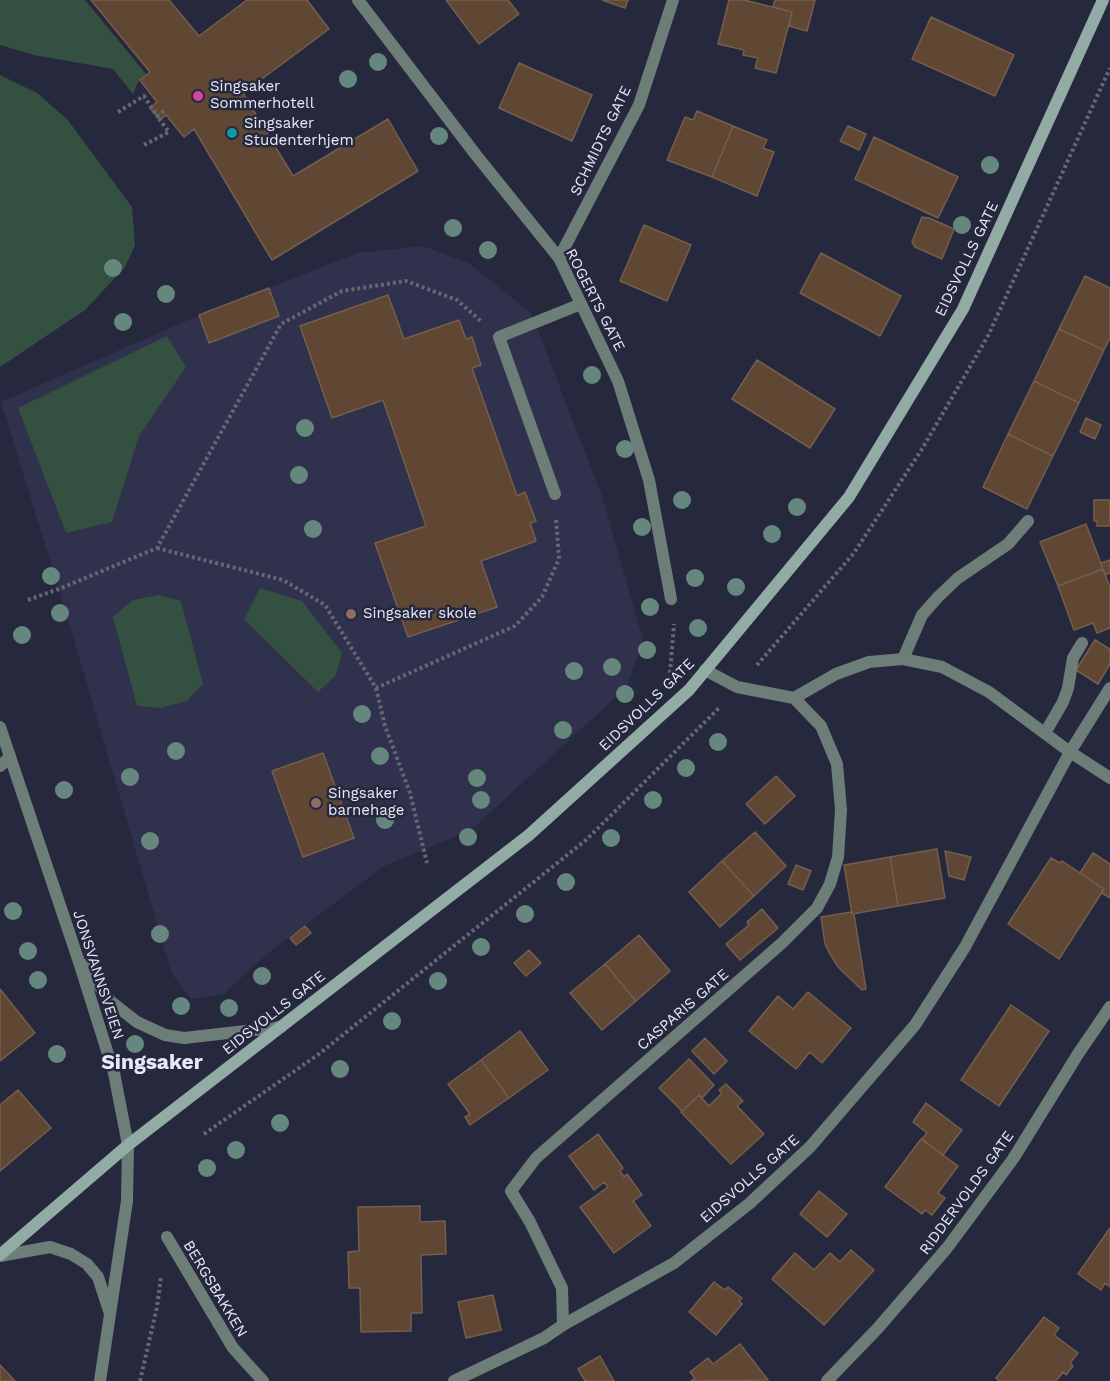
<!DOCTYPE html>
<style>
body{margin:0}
canvas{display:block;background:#26283e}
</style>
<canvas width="1110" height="1381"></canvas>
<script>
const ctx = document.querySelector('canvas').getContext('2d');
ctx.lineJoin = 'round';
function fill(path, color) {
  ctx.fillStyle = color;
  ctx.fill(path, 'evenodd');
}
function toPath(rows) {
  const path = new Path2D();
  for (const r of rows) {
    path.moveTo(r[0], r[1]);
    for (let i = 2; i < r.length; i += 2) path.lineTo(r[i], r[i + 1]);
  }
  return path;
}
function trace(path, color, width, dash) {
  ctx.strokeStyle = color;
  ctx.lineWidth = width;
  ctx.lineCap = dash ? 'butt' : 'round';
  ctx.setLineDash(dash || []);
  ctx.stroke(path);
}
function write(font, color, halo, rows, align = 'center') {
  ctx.font = font + ' "Work Sans",sans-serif';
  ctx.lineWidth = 5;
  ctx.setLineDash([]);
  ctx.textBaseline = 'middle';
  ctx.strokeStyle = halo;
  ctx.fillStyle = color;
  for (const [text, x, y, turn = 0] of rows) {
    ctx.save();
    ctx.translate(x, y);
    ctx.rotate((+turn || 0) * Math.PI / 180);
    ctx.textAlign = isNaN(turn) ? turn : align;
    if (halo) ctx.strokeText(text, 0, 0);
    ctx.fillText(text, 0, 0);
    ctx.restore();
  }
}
fill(toPath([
 [423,246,470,264,531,313,602,496,643,640,627,687,471,830,384,866,272,950,223,994,191,999,172,974,59,589,1,402,200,315,358,253]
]), '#2f314d');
fill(toPath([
 [0,0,85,0,146,74,138,82,133,94,113,69,34,55,0,45],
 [0,75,37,93,67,119,132,207,135,245,125,267,85,310,0,367],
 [167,336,186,367,139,436,112,522,66,533,18,408],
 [260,588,302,601,342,653,336,675,318,692,244,619],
 [159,595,181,601,203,684,187,701,160,708,137,706,113,617,133,600]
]), '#345040');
const building = toPath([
 [91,0,169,0,199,36,247,0,307,0,329,29,243,93,293,176,388,119,418,171,272,260,194,129,184,137,166,115,160,120,150,108,157,102,140,80,150,72,91,0],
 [446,0,508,0,519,14,479,44,446,0],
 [602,0,628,0,625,8,602,0],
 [729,0,744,0,792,12,776,73,755,68,758,58,743,55,744,50,718,44,729,0],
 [775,0,815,0,807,31,789,26,792,12,773,7,775,0],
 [931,17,1014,55,995,96,912,59,931,17],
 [519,63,592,95,572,141,499,108,519,63],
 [697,111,733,126,712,177,667,160,685,117,693,120,697,111],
 [733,126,767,140,763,148,774,152,757,196,712,177,733,126],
 [848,126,866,134,859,150,840,141,848,126],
 [874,137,958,177,938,218,855,179,874,137],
 [922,217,929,218,954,229,942,259,915,247,912,242,922,217],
 [644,225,691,245,667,301,620,281,644,225],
 [821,253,901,296,880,336,800,293,821,253],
 [1085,276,1110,288,1110,338,1104,350,1059,329,1085,276],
 [269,288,279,316,209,343,199,315,269,288],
 [388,295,404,339,459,320,466,339,472,337,481,365,472,368,517,496,525,492,536,521,530,523,536,541,481,561,497,607,408,637,375,543,426,526,383,400,332,418,300,326,388,295],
 [1059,329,1104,350,1079,403,1034,381,1059,329],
 [757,360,835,409,810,448,732,399,757,360],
 [1034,381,1079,403,1053,456,1008,434,1034,381],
 [1086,418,1101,425,1095,439,1080,432,1086,418],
 [1008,434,1053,456,1027,509,983,487,1008,434],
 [1094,500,1110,500,1110,526,1097,526,1097,521,1094,521,1094,500],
 [1086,524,1103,569,1058,586,1040,542,1086,524],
 [1110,560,1110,573,1105,575,1101,563,1110,560],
 [1103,569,1110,587,1110,628,1097,633,1093,623,1074,630,1058,586,1103,569],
 [1095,640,1110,649,1110,664,1098,684,1076,670,1095,640],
 [323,753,354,838,303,857,272,771,323,753],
 [776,776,795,796,765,824,746,804,776,776],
 [755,832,786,866,754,896,722,861,755,832],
 [937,849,945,898,898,906,890,857,937,849],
 [945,851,971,857,964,880,949,876,945,851],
 [1093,853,1110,864,1110,898,1102,893,1104,889,1080,873,1093,853],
 [890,857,898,906,852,914,844,865,890,857],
 [1051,858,1060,863,1062,861,1104,889,1059,959,1008,924,1051,858],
 [722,861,754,896,720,927,689,892,722,861],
 [796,865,811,871,803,890,788,884,796,865],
 [762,909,778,928,740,960,726,944,749,925,747,922,762,909],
 [851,912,854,914,866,989,862,990,839,968,830,954,825,944,821,917,851,912],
 [305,926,311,933,296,945,290,938,305,926],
 [639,935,670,971,636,1001,605,964,639,935],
 [529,950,541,963,526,976,514,963,529,950],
 [605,964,636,1001,602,1030,570,993,605,964],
 [0,989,35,1033,0,1061,0,989],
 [808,992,851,1028,822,1063,810,1052,796,1069,749,1031,778,996,793,1009,808,992],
 [1011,1005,1049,1031,999,1106,961,1080,1011,1005],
 [520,1031,548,1070,509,1098,481,1060,520,1031],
 [705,1038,727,1061,714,1074,692,1051,705,1038],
 [689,1059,714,1085,702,1098,699,1095,682,1111,659,1088,689,1059],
 [481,1060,509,1098,470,1125,465,1117,470,1114,448,1084,481,1060],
 [726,1084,743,1101,737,1106,764,1134,731,1164,681,1112,699,1095,709,1106,722,1093,719,1090,726,1084],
 [18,1090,51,1128,0,1171,0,1105,18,1090],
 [926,1103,962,1130,943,1155,922,1139,927,1133,913,1122,926,1103],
 [598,1134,623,1168,620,1171,624,1177,627,1174,642,1195,633,1201,651,1226,614,1253,580,1207,608,1187,604,1182,594,1190,569,1156,598,1134],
 [921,1139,958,1166,938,1193,945,1198,932,1215,925,1210,922,1214,885,1187,921,1139],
 [819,1191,847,1214,827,1237,800,1214,819,1191],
 [420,1206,420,1222,445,1221,446,1254,421,1255,422,1313,411,1313,411,1331,361,1332,360,1288,349,1288,348,1252,359,1251,358,1207,420,1206],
 [1110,1228,1110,1287,1105,1283,1101,1290,1078,1274,1110,1228],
 [851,1250,874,1270,824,1325,772,1279,795,1253,814,1270,830,1253,840,1262,851,1250],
 [714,1282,725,1290,728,1287,742,1298,739,1301,742,1304,716,1335,689,1312,714,1282],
 [493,1295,501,1330,466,1338,458,1302,493,1295],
 [1044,1317,1059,1328,1054,1335,1078,1353,1070,1363,1073,1366,1066,1375,1063,1372,1056,1381,999,1381,996,1378,1044,1317],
 [740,1344,768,1380,691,1381,695,1378,690,1372,708,1358,713,1364,740,1344],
 [600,1356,614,1381,585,1381,578,1369,600,1356],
 [0,1365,15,1381,0,1381,0,1365]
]);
fill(building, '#5f4734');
trace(building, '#755e4c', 1.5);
trace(toPath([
 [118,112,144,96,157,116,166,109],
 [144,145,169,132,157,116],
 [157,548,283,580,325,605,376,688,515,626,542,597,559,559,556,518],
 [28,600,59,589,157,548,281,324,342,291,406,281,457,300,482,322],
 [757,665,854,553,922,449,988,336,1110,68],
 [670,673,674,624],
 [376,688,385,726,410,793,427,863],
 [204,1134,319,1054,586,840,720,707],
 [140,1381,157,1307,161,1277]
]), '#65667a', 4, [3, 3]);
trace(toPath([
 [555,494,499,337,581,304],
 [903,659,922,615,938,597,958,578,1008,544,1028,521],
 [1045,733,1063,702,1068,688,1073,658,1082,643],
 [1070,752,1110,688]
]), '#6d7d78', 12);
trace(toPath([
 [358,0,476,155,559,258,618,381,649,480,671,599],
 [559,258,639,105,673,0],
 [705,670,737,687,794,698,836,674,869,662,903,659,942,667,989,692,1070,752,1110,778],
 [0,766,10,757],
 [167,1237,233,1348,263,1381],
 [563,1325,562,1288,530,1222,511,1191,536,1158,782,943,817,908,830,884,838,857,841,810,837,764,821,726,794,698],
 [454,1381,544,1338,563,1325,674,1263,750,1203,810,1147,915,1025,965,947,1070,752],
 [827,1381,878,1328,947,1248,1013,1159,1078,1054,1110,1007]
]), '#6d7d78', 12);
trace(toPath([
 [0,727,79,962,114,1073,128,1145,127,1201,100,1381],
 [84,965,110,1001,137,1022,165,1035,184,1038,281,1027],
 [0,1256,50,1247,71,1254,87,1264,98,1277,110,1314]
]), '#6d7d78', 12);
trace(toPath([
 [0,1255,128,1145,529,835,689,690,849,497,963,309,1103,0]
]), '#92aca5', 12);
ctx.fillStyle = '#66877e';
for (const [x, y] of [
 [378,62],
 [348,79],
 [439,136],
 [990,165],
 [962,225],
 [453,228],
 [488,250],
 [113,268],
 [166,294],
 [123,322],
 [592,375],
 [305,428],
 [625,449],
 [299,475],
 [682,500],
 [797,507],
 [642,527],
 [313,529],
 [772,534],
 [51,576],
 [695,578],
 [736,587],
 [650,607],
 [60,613],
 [698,628],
 [22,635],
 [647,650],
 [612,667],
 [574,671],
 [625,694],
 [362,714],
 [563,730],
 [718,742],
 [176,751],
 [380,756],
 [686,768],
 [130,777],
 [477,778],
 [64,790],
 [481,800],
 [653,800],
 [385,820],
 [468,837],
 [611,838],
 [150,841],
 [566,882],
 [13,911],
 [525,914],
 [160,934],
 [481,947],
 [28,951],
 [262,976],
 [38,980],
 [438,981],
 [181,1006],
 [229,1008],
 [392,1021],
 [135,1044],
 [57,1054],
 [340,1069],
 [280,1123],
 [236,1150],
 [207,1168]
]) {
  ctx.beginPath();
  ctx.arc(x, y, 9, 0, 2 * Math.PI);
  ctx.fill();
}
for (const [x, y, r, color] of [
 [198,96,6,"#d1479c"],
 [232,133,6,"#0f9aa8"],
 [351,614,6,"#8d6e63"],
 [316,803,6,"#8d6e63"]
]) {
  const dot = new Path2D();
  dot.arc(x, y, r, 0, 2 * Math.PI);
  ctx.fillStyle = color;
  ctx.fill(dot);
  trace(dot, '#26283e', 2);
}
write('15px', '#e8e9f8', '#26283e', [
 ["Singsaker",210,87],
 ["Sommerhotell",210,104],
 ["Singsaker",244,124],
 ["Studenterhjem",244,141],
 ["Singsaker skole",363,614],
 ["Singsaker",328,794],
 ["barnehage",328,811]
], 'left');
write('15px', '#e8e9f8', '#26283e', [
 ["SCHMIDTS GATE",601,141,-64],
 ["EIDSVOLLS GATE",967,259,-64],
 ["ROGERTS GATE",595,300,63],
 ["EIDSVOLLS GATE",647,705,-44],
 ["JONSVANNSVEIEN",98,975,72],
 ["CASPARIS GATE",683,1010,-41],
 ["EIDSVOLLS GATE",274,1013,-38],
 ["EIDSVOLLS GATE",750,1179,-41],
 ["RIDDERVOLDS GATE",967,1193,-54],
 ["BERGSBAKKEN",215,1289,59]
]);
write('bold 21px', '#e8e9f8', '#26283e', [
 ["Singsaker",152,1063]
]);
</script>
